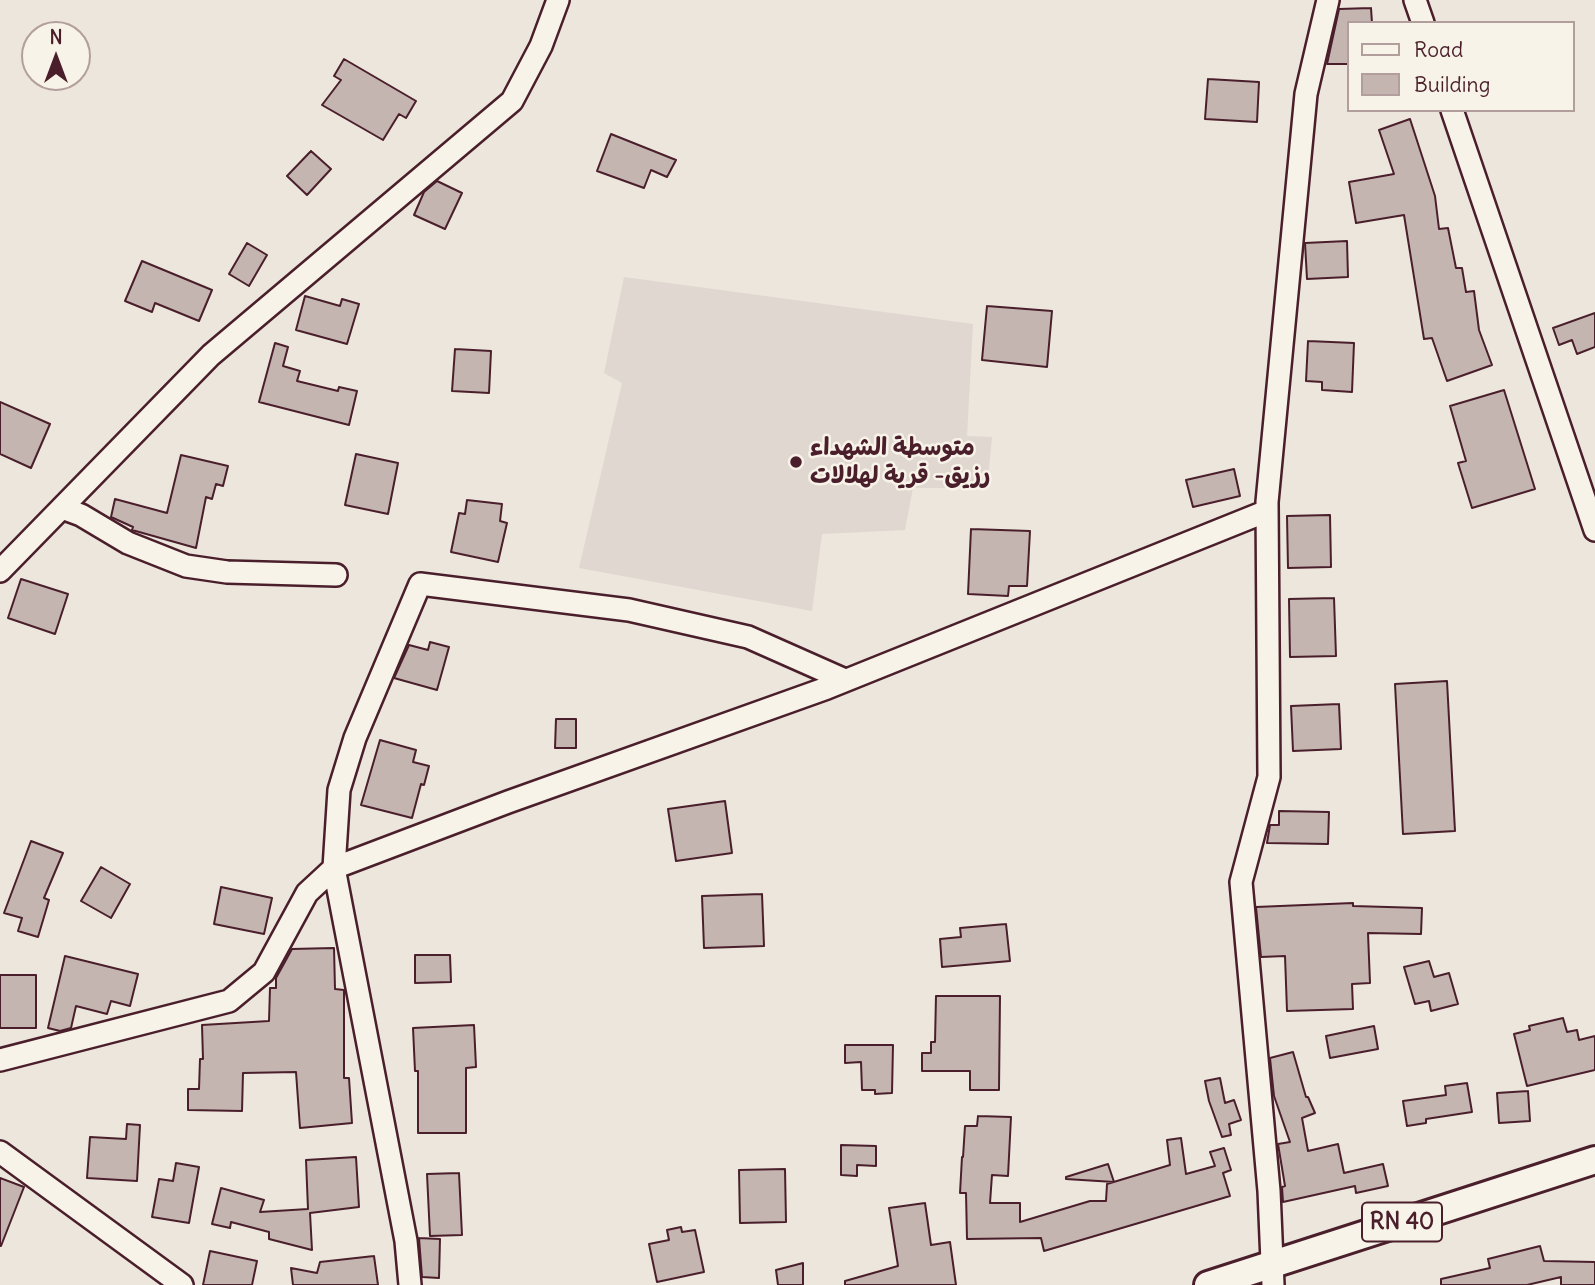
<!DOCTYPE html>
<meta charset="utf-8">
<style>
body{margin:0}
#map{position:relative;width:1595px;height:1285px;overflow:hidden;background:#ece6dd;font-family:Delius,sans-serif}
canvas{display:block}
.legend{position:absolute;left:1347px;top:21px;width:228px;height:91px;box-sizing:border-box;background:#f7f3e8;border:2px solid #b29e9c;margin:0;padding:9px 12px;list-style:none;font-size:21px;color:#4a1f2b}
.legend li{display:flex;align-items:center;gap:14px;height:35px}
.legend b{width:35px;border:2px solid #b29e9c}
.north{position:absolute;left:21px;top:21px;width:70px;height:70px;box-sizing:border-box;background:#f7f3e8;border:2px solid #b29e9c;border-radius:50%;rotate:0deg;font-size:19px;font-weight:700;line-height:28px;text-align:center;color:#4a1f2b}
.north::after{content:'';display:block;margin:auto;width:24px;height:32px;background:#4a1f2b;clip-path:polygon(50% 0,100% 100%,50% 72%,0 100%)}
</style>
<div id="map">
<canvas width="1595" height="1285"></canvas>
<ul class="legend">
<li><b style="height:9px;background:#f7f3e8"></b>Road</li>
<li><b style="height:19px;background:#c4b5b0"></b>Building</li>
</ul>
<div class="north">N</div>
</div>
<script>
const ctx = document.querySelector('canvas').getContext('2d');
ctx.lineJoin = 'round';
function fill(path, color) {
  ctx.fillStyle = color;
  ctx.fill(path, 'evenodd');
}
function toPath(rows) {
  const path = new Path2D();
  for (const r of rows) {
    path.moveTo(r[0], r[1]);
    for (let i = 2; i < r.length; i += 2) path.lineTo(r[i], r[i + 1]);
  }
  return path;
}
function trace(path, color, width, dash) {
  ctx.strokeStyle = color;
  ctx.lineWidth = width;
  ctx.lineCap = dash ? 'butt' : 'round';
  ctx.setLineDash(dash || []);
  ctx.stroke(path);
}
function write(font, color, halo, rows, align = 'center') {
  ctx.font = font + ' Delius,"Playpen Sans Arabic",sans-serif';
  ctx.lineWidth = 5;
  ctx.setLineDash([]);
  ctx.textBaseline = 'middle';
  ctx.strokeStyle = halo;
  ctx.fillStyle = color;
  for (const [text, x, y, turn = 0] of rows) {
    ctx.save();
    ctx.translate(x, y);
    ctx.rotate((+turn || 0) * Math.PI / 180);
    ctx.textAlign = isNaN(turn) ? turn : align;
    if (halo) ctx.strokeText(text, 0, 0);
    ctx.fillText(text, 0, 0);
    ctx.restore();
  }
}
fill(toPath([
 [624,277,973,324,967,436,992,437,987,488,913,488,905,530,822,534,812,611,579,568,622,383,604,373]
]), '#e0d7d0');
const building = toPath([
 [1371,8,1372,23,1348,23,1348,64,1327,64,1339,9,1371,8],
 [344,59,416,101,406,118,399,114,383,140,322,105,341,80,334,76,344,59],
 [1208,79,1259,82,1257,122,1205,119,1208,79],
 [1410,119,1435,196,1439,229,1448,228,1456,268,1462,268,1466,292,1474,291,1479,330,1492,365,1447,381,1432,338,1424,339,1404,215,1356,223,1349,182,1394,174,1379,130,1410,119],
 [611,134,676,160,667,177,651,170,644,188,597,171,611,134],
 [311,151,331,169,307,195,287,176,311,151],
 [437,181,462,193,445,229,414,215,424,192,437,181],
 [1347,241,1348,277,1307,279,1305,243,1347,241],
 [247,243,267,255,249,286,229,274,247,243],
 [142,261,212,290,199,321,155,303,152,312,125,301,142,261],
 [305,296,340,306,342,299,359,304,347,344,296,330,305,296],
 [987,306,1052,311,1047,367,982,360,987,306],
 [1595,313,1595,347,1577,354,1572,340,1559,345,1553,328,1595,313],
 [1308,341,1354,343,1352,392,1322,390,1322,382,1306,381,1308,341],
 [275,343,288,347,283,366,300,371,297,381,338,391,339,387,357,391,349,425,259,402,275,343],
 [455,349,491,351,489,393,452,391,455,349],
 [1504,390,1535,489,1472,508,1458,463,1466,461,1450,406,1504,390],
 [0,402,50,424,31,468,0,454,0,402],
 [356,454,398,463,388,514,345,505,356,454],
 [181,455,228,466,223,486,216,484,212,499,206,497,196,548,132,530,133,527,111,517,115,499,167,513,181,455],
 [1234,469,1240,496,1193,507,1186,480,1234,469],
 [467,500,502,504,500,521,507,523,498,562,451,552,459,513,465,514,467,500],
 [1330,515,1331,567,1288,568,1287,516,1330,515],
 [971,529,1030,531,1027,586,1009,586,1008,596,968,594,971,529],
 [21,579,68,594,55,634,8,618,21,579],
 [1334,598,1336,656,1290,657,1289,599,1334,598],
 [430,642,449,647,437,690,394,678,409,645,428,650,430,642],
 [1447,681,1455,831,1403,834,1395,684,1447,681],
 [1339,704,1341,749,1293,751,1291,706,1339,704],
 [556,719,576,719,576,748,555,748,556,719],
 [380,740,416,750,413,762,429,766,424,785,421,784,412,818,361,805,380,740],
 [725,801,732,853,676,861,668,809,725,801],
 [1279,811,1329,812,1328,844,1267,843,1270,825,1279,825,1279,811],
 [31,841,63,853,44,898,49,900,38,937,18,931,22,918,4,913,31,841],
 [101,867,130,884,111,918,81,901,101,867],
 [221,887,272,898,264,934,214,924,221,887],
 [762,894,764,946,704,948,702,896,762,894],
 [1353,903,1353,906,1422,908,1421,934,1368,933,1370,983,1352,984,1353,1009,1287,1011,1285,956,1261,957,1256,907,1353,903],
 [1006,924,1010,961,942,967,940,939,961,937,960,928,1006,924],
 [334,948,335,989,344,990,344,1078,349,1078,352,1123,300,1128,296,1072,243,1073,242,1111,188,1110,188,1089,199,1089,200,1059,203,1059,202,1025,269,1021,270,988,276,988,276,978,292,949,334,948],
 [415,955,450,955,451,982,415,983,415,955],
 [65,956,138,974,130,1006,111,1001,107,1014,76,1006,71,1028,60,1031,48,1028,65,956],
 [1429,961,1434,977,1449,973,1458,1004,1431,1011,1429,1001,1415,1004,1404,967,1429,961],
 [0,975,36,975,36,1028,0,1028,0,975],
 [936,996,1000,996,999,1090,970,1090,970,1071,922,1071,922,1053,931,1053,931,1042,935,1042,936,996],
 [1563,1018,1567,1032,1577,1030,1579,1040,1595,1036,1595,1070,1527,1086,1514,1034,1530,1030,1529,1026,1563,1018],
 [474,1025,476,1067,466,1068,466,1133,418,1133,418,1071,415,1071,413,1028,474,1025],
 [1374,1026,1378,1049,1330,1058,1326,1036,1374,1026],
 [845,1045,893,1045,892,1093,875,1094,875,1090,862,1090,861,1062,845,1063,845,1045],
 [1293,1052,1306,1097,1308,1097,1315,1113,1302,1118,1308,1151,1338,1144,1344,1173,1383,1164,1388,1186,1356,1193,1355,1186,1283,1202,1282,1187,1285,1186,1278,1144,1290,1142,1274,1096,1270,1058,1293,1052],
 [1220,1078,1225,1103,1234,1100,1241,1120,1229,1124,1231,1135,1222,1137,1209,1101,1205,1081,1220,1078],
 [1467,1083,1472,1112,1426,1119,1426,1123,1407,1126,1403,1101,1446,1095,1445,1086,1467,1083],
 [1528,1091,1530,1121,1499,1123,1497,1093,1528,1091],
 [978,1116,1011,1117,1008,1176,992,1175,990,1203,1020,1203,1020,1222,1090,1201,1106,1201,1107,1184,1170,1165,1167,1140,1181,1138,1186,1174,1215,1166,1210,1152,1224,1148,1231,1170,1223,1173,1230,1196,1044,1251,1041,1238,967,1239,966,1193,960,1193,962,1157,963,1157,965,1126,977,1126,978,1116],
 [127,1124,140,1125,137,1181,87,1178,90,1137,126,1139,127,1124],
 [841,1145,876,1146,876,1166,857,1165,857,1176,841,1175,841,1145],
 [356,1157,359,1207,310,1213,312,1250,269,1239,269,1232,231,1222,230,1228,212,1224,221,1188,264,1200,260,1212,308,1209,306,1160,356,1157],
 [176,1163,199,1167,189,1223,152,1217,159,1179,173,1181,176,1163],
 [1108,1164,1114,1182,1066,1179,1066,1177,1108,1164],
 [785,1169,786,1222,740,1223,739,1170,785,1169],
 [459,1173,462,1235,430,1236,427,1174,459,1173],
 [0,1178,24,1187,1,1246,0,1246,0,1178],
 [925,1203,931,1245,950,1242,956,1285,845,1285,845,1281,898,1266,889,1208,925,1203],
 [681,1227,682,1232,695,1230,704,1272,657,1282,649,1244,669,1240,667,1230,681,1227],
 [419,1238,440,1239,439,1278,422,1277,419,1238],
 [1540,1246,1544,1261,1595,1262,1595,1285,1561,1285,1561,1277,1527,1285,1441,1285,1441,1279,1490,1268,1488,1259,1540,1246],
 [210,1251,257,1261,252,1285,203,1285,210,1251],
 [374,1256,378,1285,293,1285,291,1268,317,1273,320,1262,374,1256],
 [803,1263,803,1285,778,1285,776,1270,803,1263]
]);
fill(building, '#c4b5b0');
trace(building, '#4a1f2b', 2);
const minor = toPath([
 [1415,0,1423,23],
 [1452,110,1595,530],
 [62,508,81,515,128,543,186,566,227,572,336,575],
 [0,571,211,355,512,101,541,46,558,0],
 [0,1060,229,1001,264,972,307,893,334,868,508,802,827,688,1267,511],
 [0,1152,182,1285],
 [410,1285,406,1241,334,868,339,790,355,738,420,584,629,610,748,637,845,680],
 [1273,1285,1269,1191,1241,882,1269,777,1267,502,1306,94,1328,0]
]);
const major = toPath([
 [1208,1285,1595,1160]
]);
trace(minor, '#4a1f2b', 26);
trace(major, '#4a1f2b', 32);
trace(minor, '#f7f3e8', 21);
trace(major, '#f7f3e8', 26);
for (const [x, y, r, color] of [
 [796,462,7,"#4a1f2b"]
]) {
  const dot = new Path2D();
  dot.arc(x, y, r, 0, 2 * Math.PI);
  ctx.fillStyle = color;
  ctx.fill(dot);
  trace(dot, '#f7f3e8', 2.5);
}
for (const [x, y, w] of [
 [1402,1222,80]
]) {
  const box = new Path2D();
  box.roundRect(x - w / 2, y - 19.5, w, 39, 5);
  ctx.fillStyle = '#f7f3e8';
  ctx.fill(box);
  trace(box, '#4a1f2b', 2);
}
write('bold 23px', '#4a1f2b', null, [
 ["RN 40",1402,1222]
]);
write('bold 24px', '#4a1f2b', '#f7f3e8', [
 ["متوسطة الشهداء",810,448],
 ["رزيق- قرية لهلالات",810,476]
], 'left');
</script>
